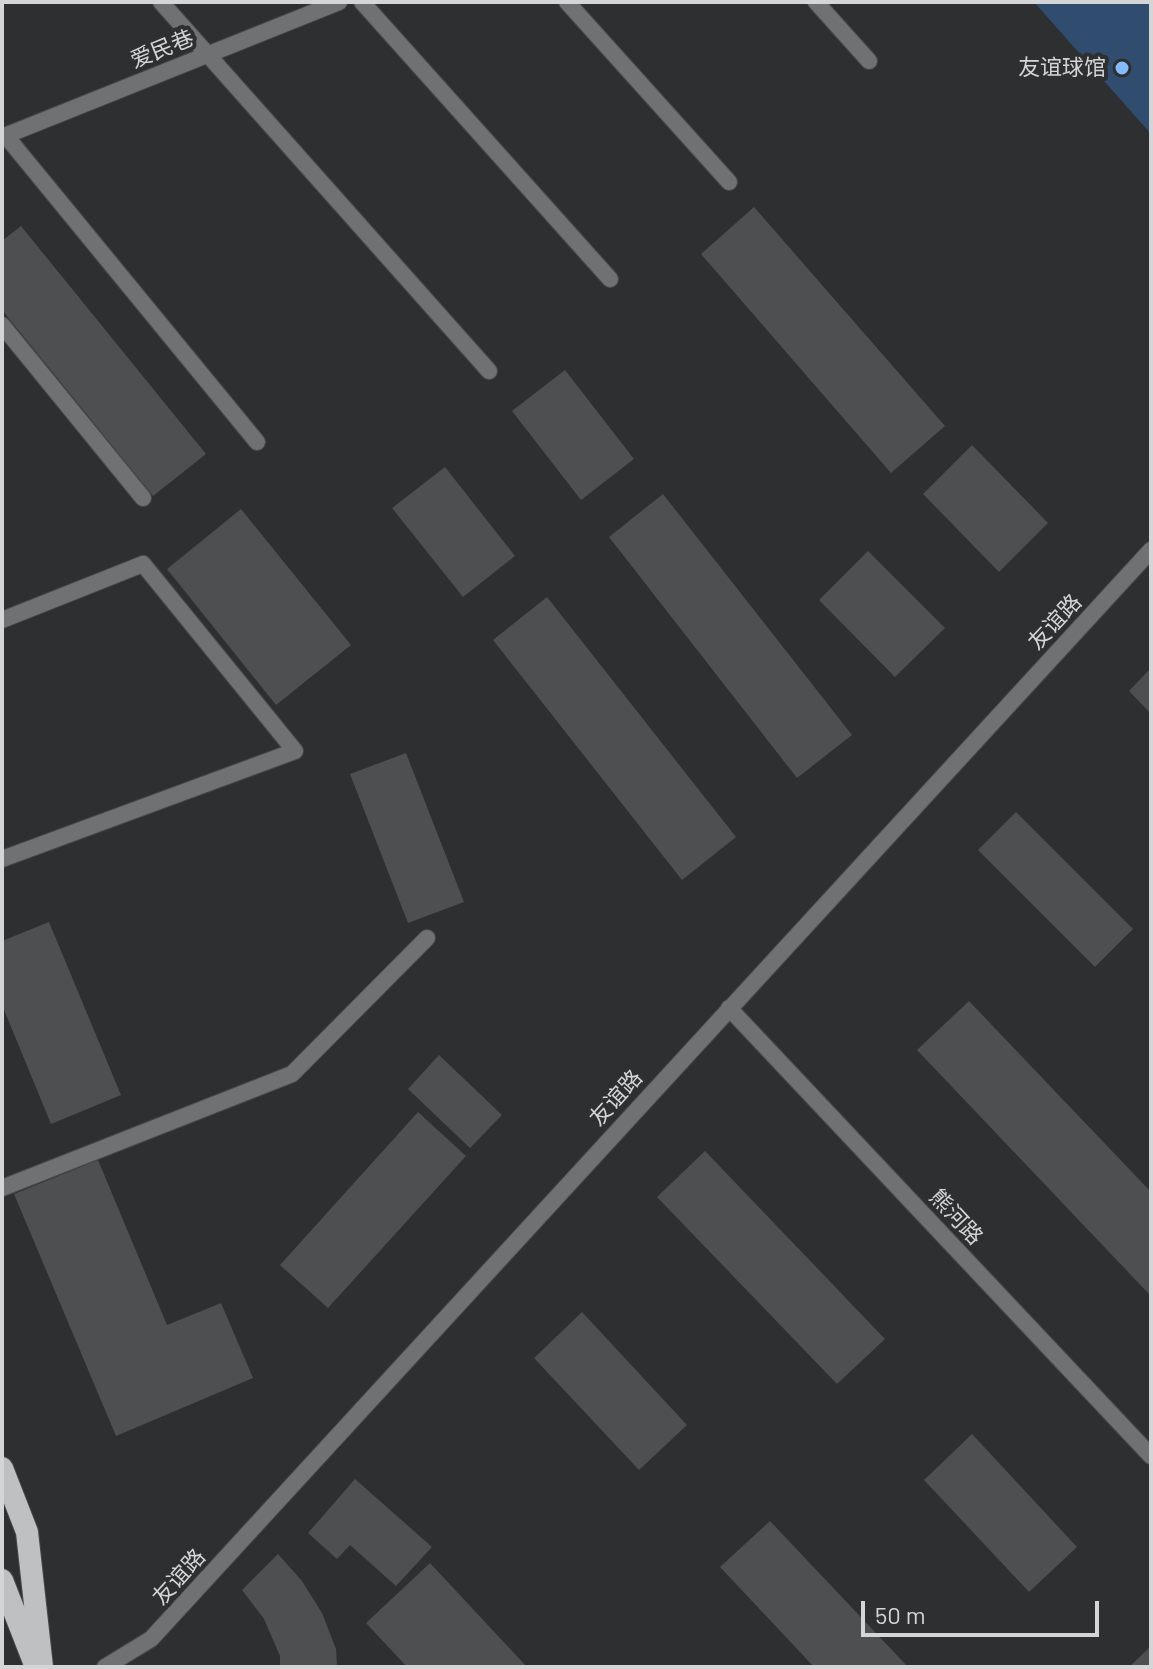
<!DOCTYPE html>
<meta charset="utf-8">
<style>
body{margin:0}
#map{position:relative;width:1153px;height:1669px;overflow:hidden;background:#2d2f31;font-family:Barlow,sans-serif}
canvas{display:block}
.frame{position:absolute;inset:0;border:4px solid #d4d5d6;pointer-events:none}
.scale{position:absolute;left:861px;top:1601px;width:238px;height:36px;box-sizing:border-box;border:4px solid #d4d5d6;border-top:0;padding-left:10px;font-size:24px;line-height:28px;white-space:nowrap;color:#d4d5d6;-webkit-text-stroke:6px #2d2f31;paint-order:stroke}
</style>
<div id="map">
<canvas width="1153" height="1669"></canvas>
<div class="frame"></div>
<div class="scale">50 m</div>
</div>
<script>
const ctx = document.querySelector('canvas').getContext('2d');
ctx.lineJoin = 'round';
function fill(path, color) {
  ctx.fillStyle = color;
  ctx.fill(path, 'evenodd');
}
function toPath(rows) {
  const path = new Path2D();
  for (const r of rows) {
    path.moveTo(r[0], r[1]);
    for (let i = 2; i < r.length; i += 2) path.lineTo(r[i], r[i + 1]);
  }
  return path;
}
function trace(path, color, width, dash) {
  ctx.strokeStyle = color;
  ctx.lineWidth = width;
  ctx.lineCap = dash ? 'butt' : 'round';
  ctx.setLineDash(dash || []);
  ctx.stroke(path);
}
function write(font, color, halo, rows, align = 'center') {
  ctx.font = font + ' Barlow,"Noto Sans SC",sans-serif';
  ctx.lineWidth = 8;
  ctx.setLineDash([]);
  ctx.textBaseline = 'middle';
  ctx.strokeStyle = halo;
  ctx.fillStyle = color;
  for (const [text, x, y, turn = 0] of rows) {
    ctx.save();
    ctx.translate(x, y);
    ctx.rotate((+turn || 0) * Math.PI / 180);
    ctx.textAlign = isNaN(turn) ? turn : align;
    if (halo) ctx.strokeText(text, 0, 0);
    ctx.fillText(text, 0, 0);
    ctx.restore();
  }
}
fill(toPath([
 [1034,2,1151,2,1151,134]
]), '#304d70');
fill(toPath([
 [754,207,945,426,891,473,701,254],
 [21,226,206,454,153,496,2,310,2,241],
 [565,370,634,459,581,500,512,411],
 [972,445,1048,523,999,572,923,494],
 [445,467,515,556,463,597,392,508],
 [663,494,852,735,797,778,609,537],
 [241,509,351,645,276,705,167,569],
 [868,551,945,628,895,677,819,600],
 [547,597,736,837,682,880,493,640],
 [1151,668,1151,714,1129,691],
 [406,753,464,902,408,923,350,774],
 [1016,812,1133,929,1095,967,978,850],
 [49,922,121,1095,51,1124,2,1005,2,941],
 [969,1001,1151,1192,1151,1292,1149,1294,917,1050],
 [439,1055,502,1115,470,1148,408,1089],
 [418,1112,466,1156,328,1308,280,1265],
 [705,1151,885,1339,837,1384,657,1197],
 [98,1160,167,1325,221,1303,253,1378,116,1436,14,1194],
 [582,1312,687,1425,639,1470,534,1358],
 [972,1434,1077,1547,1029,1592,924,1480],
 [355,1479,432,1547,396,1586,350,1545,337,1559,308,1533],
 [770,1521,908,1667,814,1667,720,1567],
 [278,1554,302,1581,322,1613,336,1649,337,1667,280,1667,280,1656,264,1619,242,1590],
 [430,1563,527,1667,407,1667,366,1623],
 [1151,1646,1151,1667,1129,1667]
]), '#4e4f51');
const service = toPath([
 [161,2,489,371],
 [362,2,610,279],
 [567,2,729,182],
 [816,2,869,61],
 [6,136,257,442],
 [2,325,143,498],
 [2,620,143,564,295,751,2,859],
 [2,1188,292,1074,427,938]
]);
const minor = toPath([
 [2,137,339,2],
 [729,1008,1151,1456],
 [105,1667,151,1639,1151,550]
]);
const trunk = toPath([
 [2,1468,27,1532,42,1667],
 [2,1580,34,1662]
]);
trace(service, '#484a4b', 18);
trace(minor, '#484a4b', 18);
trace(trunk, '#484a4b', 24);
trace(service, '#707172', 16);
trace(minor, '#707172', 16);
trace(trunk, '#bec0c2', 22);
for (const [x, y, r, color] of [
 [1122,68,8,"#86bbfb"]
]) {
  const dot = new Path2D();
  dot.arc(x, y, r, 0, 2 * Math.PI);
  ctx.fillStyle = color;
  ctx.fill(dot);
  trace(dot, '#2d2f31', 3);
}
write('22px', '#d4d5d6', '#2d2f31', [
 ["爱民巷",162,49,-22],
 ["友谊路",1055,622,-47],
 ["友谊路",616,1098,-48],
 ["熊河路",956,1217,47],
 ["友谊路",179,1577,-48]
]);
write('22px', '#d4d5d6', '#2d2f31', [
 ["友谊球馆",1106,68]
], 'right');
</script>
